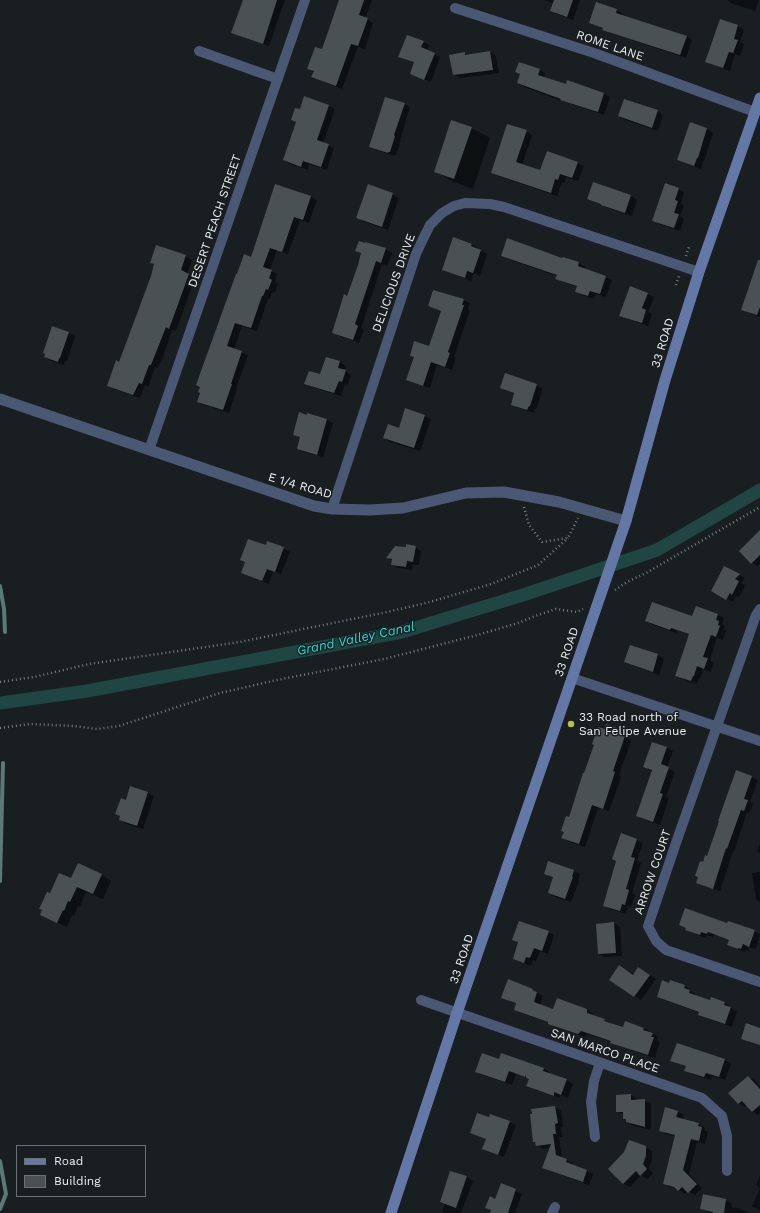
<!DOCTYPE html>
<style>
body{margin:0}
#map{position:relative;width:760px;height:1213px;overflow:hidden;background:#191e21;font-family:"Work Sans",sans-serif}
canvas{display:block}
.legend{position:absolute;left:16px;top:1145px;width:130px;height:52px;box-sizing:border-box;background:#191e21;border:1px solid #6d7174;margin:0;padding:5px 7px;list-style:none;font-size:12px;color:#ebeef1}
.legend li{display:flex;align-items:center;gap:8px;height:20px}
.legend b{width:20px;border:1px solid #6d7174}
</style>
<div id="map">
<canvas width="760" height="1213"></canvas>
<ul class="legend">
<li><b style="height:5px;background:#6378a7"></b>Road</li>
<li><b style="height:11px;background:#4a5153"></b>Building</li>
</ul>
</div>
<script>
const ctx = document.querySelector('canvas').getContext('2d');
ctx.lineJoin = 'round';
function fill(path, color) {
  ctx.fillStyle = color;
  ctx.fill(path, 'evenodd');
}
function toPath(rows) {
  const path = new Path2D();
  for (const r of rows) {
    path.moveTo(r[0], r[1]);
    for (let i = 2; i < r.length; i += 2) path.lineTo(r[i], r[i + 1]);
  }
  return path;
}
function trace(path, color, width, dash) {
  ctx.strokeStyle = color;
  ctx.lineWidth = width;
  ctx.lineCap = dash ? 'butt' : 'round';
  ctx.setLineDash(dash || []);
  ctx.stroke(path);
}
function write(font, color, halo, rows, align = 'center') {
  ctx.font = font + ' "Work Sans",sans-serif';
  ctx.lineWidth = 3;
  ctx.setLineDash([]);
  ctx.textBaseline = 'middle';
  ctx.strokeStyle = halo;
  ctx.fillStyle = color;
  for (const [text, x, y, turn = 0] of rows) {
    ctx.save();
    ctx.translate(x, y);
    ctx.rotate((+turn || 0) * Math.PI / 180);
    ctx.textAlign = isNaN(turn) ? turn : align;
    if (halo) ctx.strokeText(text, 0, 0);
    ctx.fillText(text, 0, 0);
    ctx.restore();
  }
}
fill(toPath([
 [244,0,285,0,269,46,239,36],
 [340,0,372,0,365,18,373,23,365,49,358,47,342,89,319,80,313,77,314,72,309,68,323,51],
 [544,0,580,0,573,20,557,14,551,11,554,3],
 [727,0,759,0,755,11,733,4],
 [616,10,623,14,622,16,686,36,692,40,686,58,610,33,604,29,590,23],
 [721,20,738,26,744,30,740,42,744,44,740,56,735,54,730,71,713,65,707,61],
 [423,42,429,45,427,51,440,57,431,82,411,74,415,63,400,56],
 [490,52,496,56,499,73,460,78,454,75,464,53,468,56],
 [539,69,545,73,544,78,566,85,604,94,610,97,604,115,568,103,524,87,518,83],
 [404,104,410,107,400,140,401,140,396,155,394,155,394,156,376,150,370,146],
 [329,106,335,109,323,143,334,148,327,170,309,164,308,170,290,164,284,160,297,123,292,120,300,111],
 [657,111,663,115,658,131,625,120,619,116],
 [691,124,707,129,713,133,704,161,703,161,701,169,685,163,678,160],
 [471,128,490,138,473,189,454,182,435,171],
 [526,131,532,135,522,165,540,172,577,163,584,166,578,181,566,177,564,183,562,182,557,196,498,176,492,173],
 [593,183,631,196,637,200,632,216,608,208,588,198],
 [678,189,684,192,681,204,684,205,680,216,684,219,680,231,659,224,653,220],
 [392,194,399,198,388,230,364,222,358,218],
 [311,197,317,200,309,223,300,220,288,254,277,250,270,270,277,274,275,282,278,284,275,293,272,292,270,299,268,299,257,331,242,326,234,349,248,355,236,388,237,389,229,413,204,405,198,401,251,258],
 [471,244,478,248,477,249,487,254,480,276,474,273,471,281,450,273,443,270],
 [385,249,392,253,387,266,382,264,361,328,364,330,359,343,340,336,333,333,348,297,362,254,356,251],
 [502,255,563,259,563,258,579,263,585,267,584,270,606,277,612,280,606,297,596,294,594,299,582,295,576,292,577,287,563,282,557,279,557,276,508,259],
 [186,256,192,260,187,274,195,278,176,331,172,330,162,360,161,360,158,368,155,367,148,387,145,385,140,398,114,389,108,386,120,363],
 [760,265,760,317,749,313,743,310],
 [434,292,464,300,470,303,468,309,470,310,454,357,456,357,452,370,437,365,430,388,414,383,408,380,415,358,411,355,430,347,442,312,429,306],
 [647,294,654,297,648,312,652,314,648,326,627,319,621,315],
 [53,327,69,333,75,336,67,361,65,361,64,365,51,361,45,357],
 [327,358,340,362,346,366,345,371,351,375,348,385,345,383,341,396,312,387,305,384,321,376],
 [536,385,543,389,536,409,535,409,534,413,518,408,512,404,515,394,501,388],
 [308,416,327,420,333,423,323,457,304,452,298,449,301,438,294,434],
 [425,416,431,419,420,451,390,442,384,438],
 [760,532,760,564,758,566,752,563],
 [266,547,283,548,290,552,281,574,273,571,269,584,248,576,242,573],
 [415,547,421,551,419,565,413,564,412,570,398,568,392,565,393,561,388,558,406,549],
 [725,567,745,578,741,583,745,585,739,597,736,596,733,602,718,595],
 [696,607,718,615,724,618,722,624,725,626,724,629,726,631,723,640,717,638,710,660,713,663,711,672,703,669,700,679,699,678,697,684,682,679,676,676,690,635,677,630,676,633,653,625,646,621,693,617],
 [631,646,658,655,664,659,659,675,632,665,625,662],
 [617,728,623,732,622,734,626,735,625,737,631,741,619,775,621,777,609,811,598,808,585,847,569,842,563,838,585,774],
 [667,748,673,751,667,768,675,772,666,797,669,798,660,825,643,819,637,816,652,771,644,767],
 [751,777,758,780,750,802,753,804,750,813,747,812,734,852,733,851,720,891,704,886,697,883,708,857],
 [131,787,148,793,154,796,143,829,126,824,120,820],
 [636,840,643,843,637,860,641,863,632,893,635,895,631,907,628,906,626,914,610,909,604,905],
 [760,843,760,853,757,851],
 [549,862,574,871,580,874,578,881,579,881,571,902,555,897,549,893,554,878,545,874],
 [78,865,102,875,111,881,103,899,86,892,80,907,78,906,74,916,72,915,67,927,41,915,51,894,72,880],
 [760,872,760,902,756,899,752,873],
 [614,923,620,927,622,956,605,957,599,954],
 [728,924,754,931,760,934,756,949,749,947,748,951,745,950,744,952,728,945,729,940,714,935,713,937,707,935,706,938,693,933,686,930],
 [548,932,554,935,548,954,540,951,536,961,533,960,531,966,514,959,519,943,514,940],
 [620,966,634,975,645,972,656,979,641,1000,610,980],
 [508,980,532,990,543,996,540,1006,553,1011,586,1009,593,1013,593,1016,624,1028,644,1028,658,1037,657,1040,660,1042,655,1058,618,1046,612,1042,587,1034,585,1037,555,1027,549,1023,521,1013,515,1009,517,1004,502,997],
 [670,984,685,986,691,990,690,991,696,994,695,996,711,1001,711,998,725,1003,731,1007,731,1008,737,1012,732,1027,706,1018,700,1014,700,1013,664,1000,658,997],
 [677,1044,725,1060,731,1064,725,1080,712,1076,711,1080,692,1074,686,1070,687,1067,671,1060],
 [500,1060,544,1069,550,1073,549,1074,567,1080,573,1084,568,1098,560,1095,560,1098,533,1089,527,1085,529,1079,516,1074,512,1085,482,1075,476,1071],
 [748,1077,755,1080,760,1087,760,1113,758,1115,752,1111,747,1105,745,1107,738,1103],
 [631,1095,637,1099,637,1100,644,1100,651,1104,651,1130,634,1126,627,1122,627,1120,624,1118,624,1115,617,1111,617,1096],
 [555,1107,561,1111,563,1127,561,1127,562,1137,559,1137,562,1158,573,1163,572,1166,587,1171,593,1174,589,1185,550,1171,543,1168,550,1148,543,1149,537,1145,537,1143,534,1142],
 [678,1112,684,1115,682,1120,699,1124,705,1128,704,1130,708,1132,705,1144,697,1142,689,1174,702,1188,695,1195,688,1191,685,1194,678,1189,670,1187,664,1183,676,1136,666,1134,660,1130,674,1122,676,1123],
 [509,1122,516,1125,504,1157,489,1152,483,1149,486,1139,472,1133],
 [645,1147,652,1151,652,1160,649,1168,653,1173,647,1179,641,1175,630,1187,624,1184,609,1169],
 [451,1172,467,1177,473,1181,461,1213,442,1213,445,1204,441,1202],
 [760,1175,760,1210,752,1206,760,1188,756,1185],
 [501,1185,522,1194,515,1213,491,1213,492,1211,487,1208,496,1200],
 [726,1200,732,1204,731,1207,741,1209,748,1213,710,1213,701,1209]
]), '#0007');
trace(toPath([
 [0,586,4,609,5,632],
 [0,881,3,763],
 [0,1161,6,1194,0,1209]
]), '#5c7877', 4);
trace(toPath([
 [0,703,87,691,402,632,526,594,657,550,760,490]
]), '#1f4643', 13);
fill(toPath([
 [243,0,277,0,263,44,231,33],
 [339,0,364,0,359,15,368,18,358,46,351,44,336,86,311,77,314,71,307,69,315,47,322,49],
 [554,0,573,0,567,17,550,11],
 [596,2,617,9,616,13,687,36,680,55,602,30,603,28,589,23],
 [720,19,738,25,734,39,738,40,733,53,729,52,723,68,705,62],
 [407,35,424,41,421,47,435,53,424,80,410,74,414,62,398,57],
 [490,51,493,70,453,75,449,55,465,52,465,55],
 [519,62,540,69,538,75,566,84,567,80,604,93,598,112,560,100,561,99,517,83,520,74,515,72],
 [304,96,329,105,317,140,329,144,321,167,303,161,301,167,283,160,296,122,291,120,295,108,300,109],
 [385,97,405,103,394,135,395,136,390,152,388,152,388,153,369,147],
 [624,99,658,110,652,128,618,116],
 [451,120,472,127,454,179,434,172],
 [690,122,707,128,698,158,697,158,694,166,677,160],
 [507,124,527,130,516,162,540,170,547,151,578,162,572,178,560,174,558,180,555,179,551,193,491,173],
 [593,182,631,195,625,213,601,205,601,204,587,199],
 [665,183,679,188,675,200,678,201,674,213,679,214,674,228,652,221],
 [275,184,311,196,303,220,294,217,282,252,270,248,263,267,272,270,269,278,272,280,268,290,266,289,263,296,262,296,251,328,235,323,227,346,242,351,231,384,232,384,223,410,197,402,200,393,198,392,200,387,196,385,236,274,237,274,244,254,251,257],
 [368,184,393,193,382,227,356,218],
 [453,237,472,244,471,246,481,250,473,273,467,271,465,278,442,270],
 [507,238,562,258,563,257,579,262,578,266,606,276,600,294,590,291,588,296,575,292,577,286,555,279,557,275,501,256],
 [359,241,365,243,365,242,386,248,381,263,376,261,355,324,358,326,353,340,332,333,344,294,347,296,358,265,361,253,355,251],
 [156,245,186,255,181,270,189,274,169,329,166,327,151,365,149,365,142,384,139,383,133,395,107,386,116,360,119,362,151,276,154,264,150,263],
 [758,260,760,260,760,307,757,315,741,310],
 [630,286,648,293,642,308,646,310,642,323,619,316],
 [433,290,464,299,462,305,464,305,448,352,450,353,445,367,431,362,423,386,406,380,414,357,410,356,414,341,429,346,441,311,428,306],
 [52,326,69,332,60,358,59,358,58,362,44,357,45,354,43,353],
 [326,357,340,361,338,368,346,370,342,382,339,381,334,393,304,384,309,371,320,374],
 [505,373,537,384,530,406,529,406,527,410,511,405,514,393,500,388],
 [405,408,425,415,414,448,383,438,388,424,399,428],
 [299,412,307,415,307,413,327,419,317,455,297,449,300,437,293,435],
 [760,530,760,555,751,564,739,551],
 [248,539,266,545,267,541,284,547,275,572,267,569,262,581,241,573,245,562,240,560],
 [406,544,416,546,413,562,407,561,406,567,391,565,392,559,386,558,395,546,406,547],
 [724,566,740,574,735,579,739,581,732,595,730,593,726,600,711,591],
 [652,602,692,616,696,606,718,614,716,620,719,621,718,625,720,626,716,637,711,635,703,657,708,658,704,669,697,666,694,676,693,676,691,681,675,676,689,634,671,628,670,630,645,621],
 [630,645,658,654,653,672,624,662],
 [606,724,617,728,616,730,620,731,619,734,625,736,613,771,615,772,603,809,592,805,579,844,561,838,564,832,561,831,566,816,569,817,571,811,583,773,584,773,594,745,592,744,598,727,605,729],
 [652,742,667,747,661,764,669,767,660,793,663,794,653,822,636,816,652,770,643,767],
 [736,770,752,776,744,799,748,800,744,811,741,810,727,849,726,848,713,889,696,883,698,877,695,876,700,861,703,862,705,855,707,856,719,821,718,821],
 [130,786,148,792,137,826,119,820,120,816,115,814,121,798,126,800],
 [621,833,637,839,631,857,635,858,626,889,629,890,625,905,622,904,620,911,603,906,616,861,612,859],
 [548,861,574,870,572,877,573,877,565,899,548,893,553,877,544,874],
 [78,863,102,874,93,894,77,887,70,902,68,901,64,911,63,910,57,923,40,915,42,910,39,909,47,892,50,893,59,873,71,878],
 [685,908,727,923,728,921,755,930,749,947,743,944,741,949,738,948,738,949,727,945,729,940,708,932,707,934,701,932,700,935,685,930,686,928,679,925],
 [519,921,549,931,542,951,534,948,530,958,526,957,524,963,513,959,518,942,512,940],
 [614,922,616,953,598,954,596,924],
 [619,965,633,975,638,967,650,975,634,997,609,980],
 [508,979,533,989,532,990,537,992,534,1002,553,1009,557,998,587,1009,587,1013,605,1019,604,1021,623,1027,625,1021,644,1028,643,1030,653,1033,651,1037,654,1037,648,1055,610,1043,611,1041,581,1031,578,1034,548,1024,548,1022,514,1010,516,1003,501,998],
 [662,980,669,983,670,980,685,985,684,988,690,990,689,993,710,1000,711,997,725,1002,724,1005,731,1007,725,1024,698,1015,699,1012,657,997],
 [746,1023,760,1028,760,1045,741,1039],
 [677,1043,725,1059,719,1077,706,1073,704,1077,684,1071,686,1066,670,1061],
 [482,1053,499,1059,501,1053,544,1068,543,1071,567,1079,561,1095,554,1092,554,1096,526,1086,529,1079,526,1078,526,1075,525,1077,509,1071,505,1082,475,1072],
 [748,1076,760,1089,760,1105,752,1112,742,1101,738,1104,728,1093],
 [631,1094,631,1100,645,1099,645,1127,626,1122,626,1119,623,1119,623,1112,616,1112,616,1095],
 [555,1106,558,1123,555,1124,556,1134,553,1134,556,1155,567,1159,566,1162,587,1170,583,1182,542,1168,551,1144,536,1146,535,1142,533,1142,530,1114,532,1114,531,1109],
 [665,1107,678,1111,676,1117,699,1123,698,1126,702,1127,699,1141,691,1139,683,1170,697,1184,688,1193,682,1187,678,1191,674,1187,663,1184,675,1135,659,1131],
 [477,1113,489,1117,490,1114,510,1121,498,1155,482,1149,486,1139,470,1133],
 [629,1140,646,1146,646,1156,643,1164,647,1169,640,1176,636,1171,623,1184,608,1169,624,1152],
 [450,1171,467,1176,456,1208,440,1202],
 [501,1183,516,1189,508,1213,490,1213,491,1210,485,1208,490,1196,495,1199],
 [703,1194,726,1199,724,1213,713,1213,713,1212,700,1209]
]), '#4a5153');
trace(toPath([
 [686,256,689,247],
 [676,285,679,276],
 [524,507,529,525,542,542,568,538,578,518],
 [615,590,627,582,646,573,760,507],
 [0,682,34,677,89,664,240,642,387,612,430,602,491,584,538,565,568,538],
 [0,728,30,724,74,726,97,729,119,726,220,693,277,680,384,659,474,636,518,623,538,615,556,609,577,612,583,609]
]), '#787d80', 2.5, [1, 3]);
trace(toPath([
 [455,8,594,53,755,112],
 [199,51,278,79],
 [149,450,305,0],
 [332,509,416,254,423,239,430,225,442,213,454,206,465,203,490,204,504,207,699,272],
 [760,609,756,615,677,840,648,926,656,941,666,950,760,982],
 [572,678,760,741],
 [421,1000,702,1098,722,1116,727,1136,727,1171],
 [595,1137,591,1102,594,1081,600,1063],
 [552,1213,555,1207]
]), '#4a5875', 10);
trace(toPath([
 [0,399,314,506,332,509,370,510,403,508,466,493,504,492,559,502,626,521]
]), '#4a5875', 11);
trace(toPath([
 [391,1213,457,1013,626,521,665,380,699,272,760,98]
]), '#6378a7', 11);
for (const [x, y, r, color] of [
 [571,724,4,"#b7c147"]
]) {
  const dot = new Path2D();
  dot.arc(x, y, r, 0, 2 * Math.PI);
  ctx.fillStyle = color;
  ctx.fill(dot);
  trace(dot, '#191e21', 1.5);
}
write('12px', '#ebeef1', '#191e21', [
 ["ROME LANE",610,46,19],
 ["DESERT PEACH STREET",215,221,-71],
 ["DELICIOUS DRIVE",394,283,-70],
 ["33 ROAD",663,343,-73],
 ["E 1/4 ROAD",300,486,16],
 ["33 ROAD",567,652,-71],
 ["ARROW COURT",653,872,-71],
 ["33 ROAD",462,959,-71],
 ["SAN MARCO PLACE",605,1051,19]
]);
write('12px', '#ebeef1', '#191e21', [
 ["33 Road north of",579,717],
 ["San Felipe Avenue",579,731]
], 'left');
write('italic 13px', '#12e5dc', '#191e21', [
 ["Grand Valley Canal",356,639,-12]
]);
</script>
